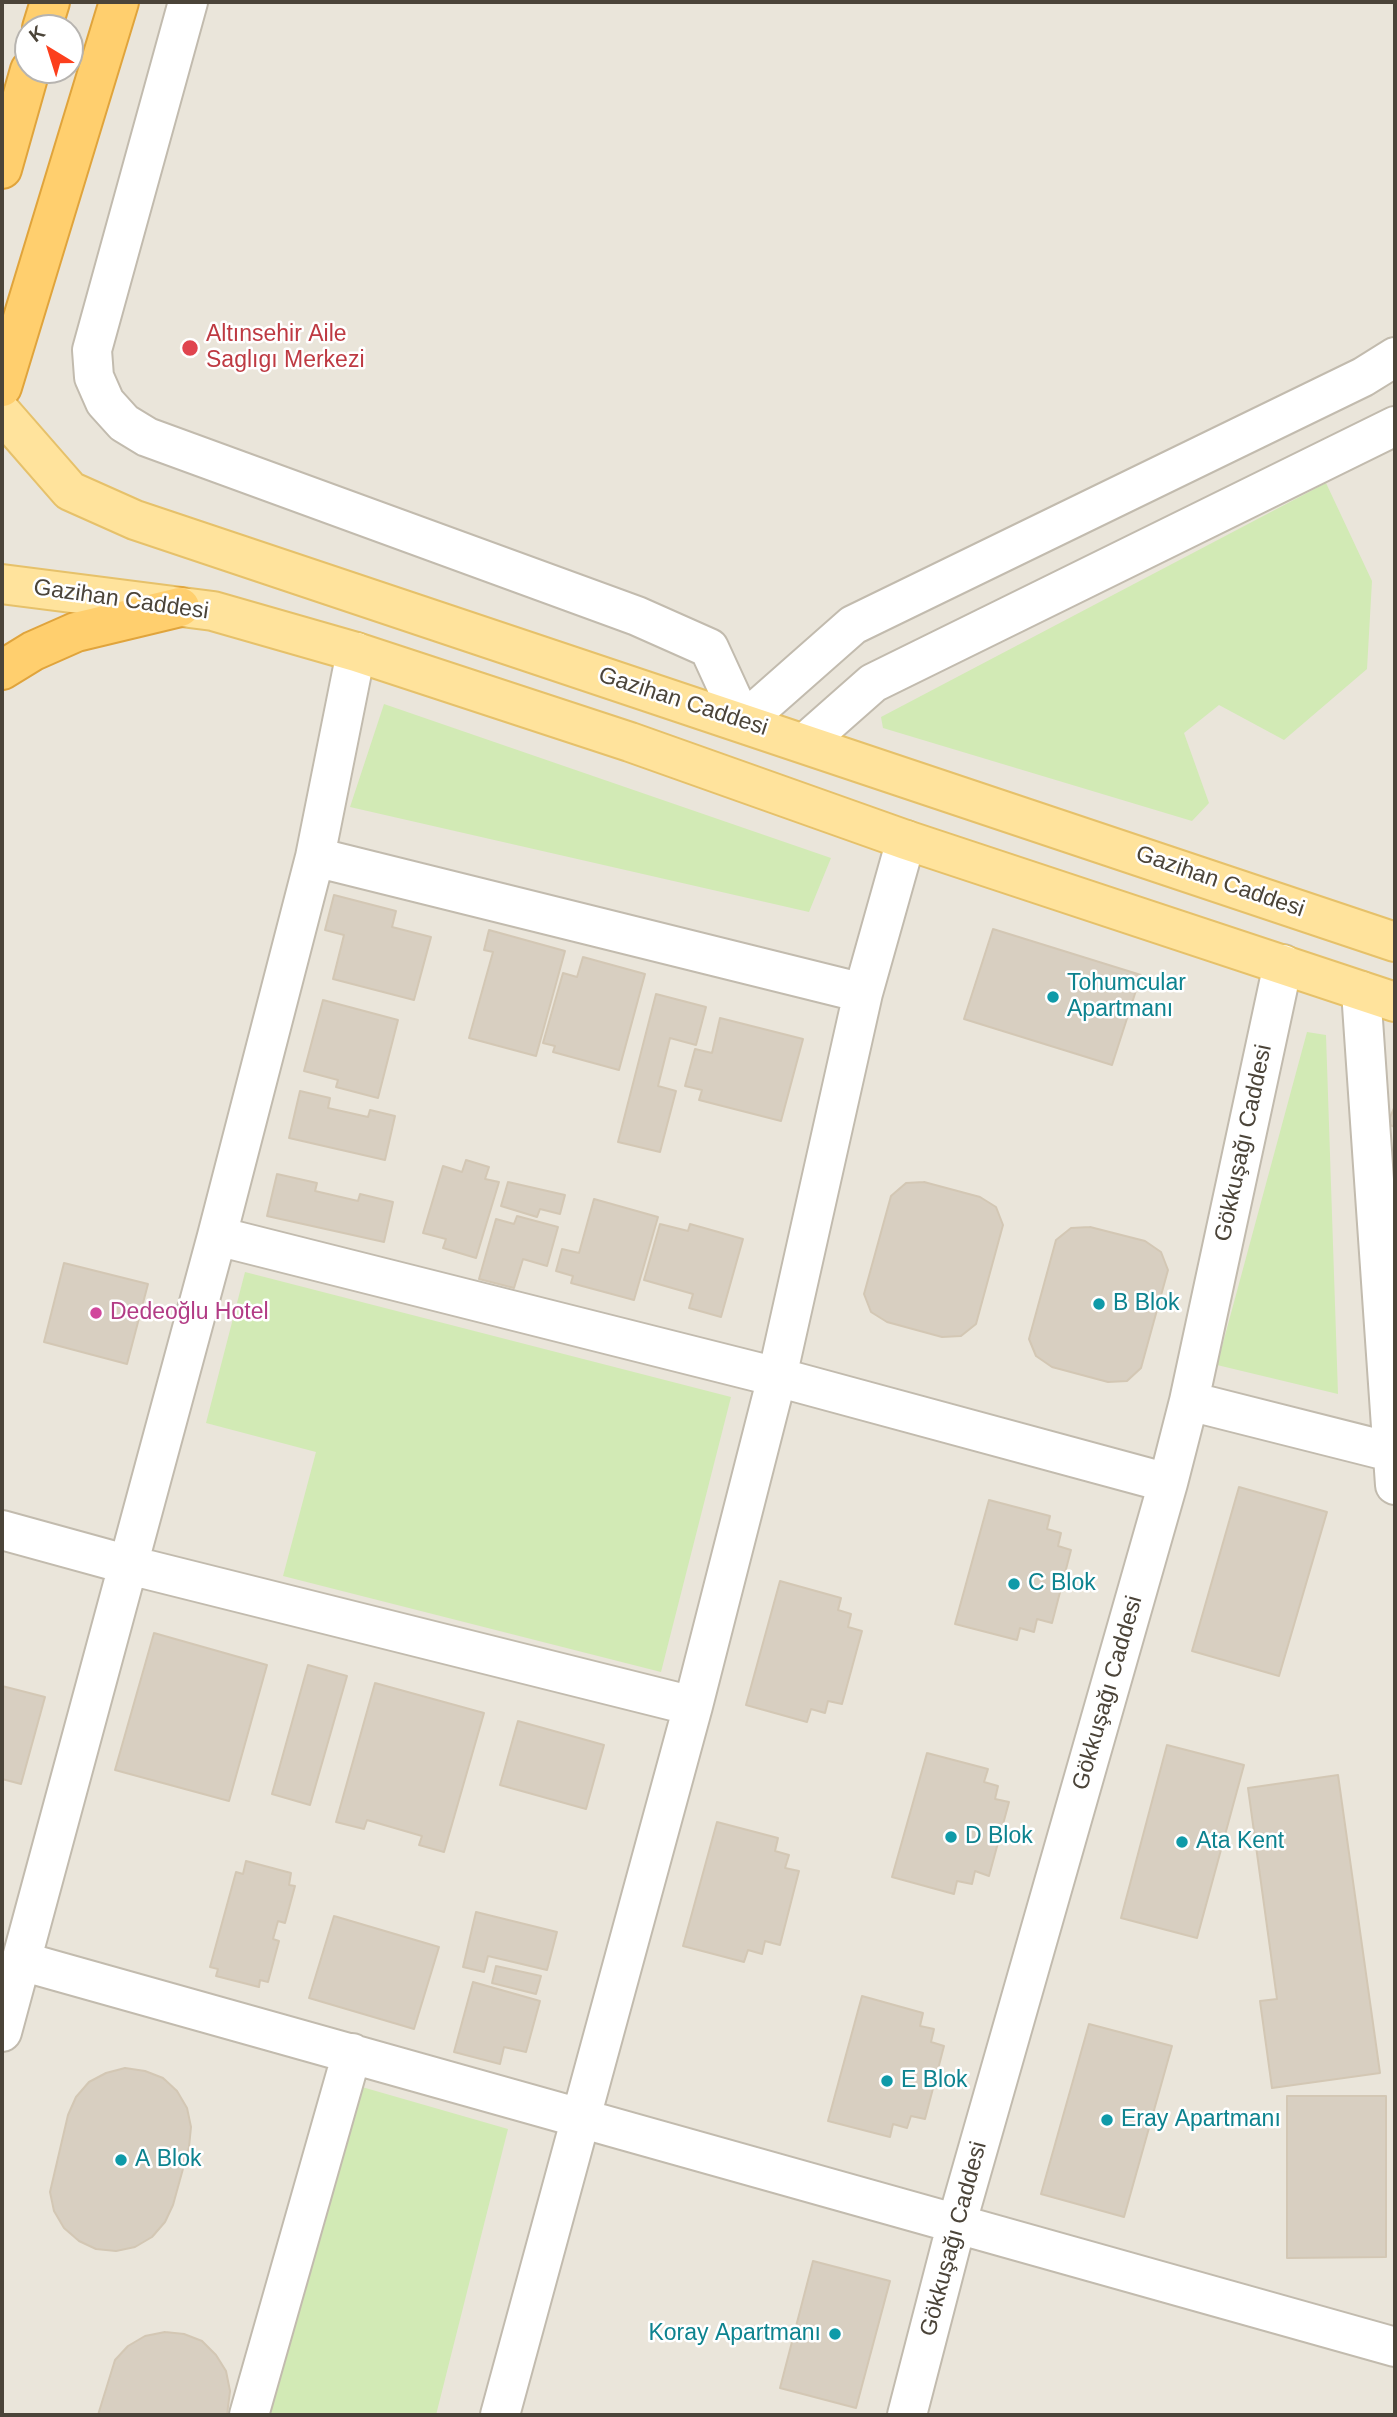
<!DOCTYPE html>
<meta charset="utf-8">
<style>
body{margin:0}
#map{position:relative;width:1397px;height:2417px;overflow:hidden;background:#f6f3ec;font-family:Arial,sans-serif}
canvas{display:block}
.frame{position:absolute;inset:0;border:4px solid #4b4439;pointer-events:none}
.north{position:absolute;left:14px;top:14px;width:70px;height:70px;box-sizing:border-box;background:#fff;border:2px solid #b7b4b0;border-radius:50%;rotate:322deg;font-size:19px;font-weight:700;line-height:28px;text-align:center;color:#4b4439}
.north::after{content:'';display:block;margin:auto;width:24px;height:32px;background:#fc3f1d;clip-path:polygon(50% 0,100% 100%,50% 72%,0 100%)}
</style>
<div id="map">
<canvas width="1397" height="2417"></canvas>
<div class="frame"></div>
<div class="north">K</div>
</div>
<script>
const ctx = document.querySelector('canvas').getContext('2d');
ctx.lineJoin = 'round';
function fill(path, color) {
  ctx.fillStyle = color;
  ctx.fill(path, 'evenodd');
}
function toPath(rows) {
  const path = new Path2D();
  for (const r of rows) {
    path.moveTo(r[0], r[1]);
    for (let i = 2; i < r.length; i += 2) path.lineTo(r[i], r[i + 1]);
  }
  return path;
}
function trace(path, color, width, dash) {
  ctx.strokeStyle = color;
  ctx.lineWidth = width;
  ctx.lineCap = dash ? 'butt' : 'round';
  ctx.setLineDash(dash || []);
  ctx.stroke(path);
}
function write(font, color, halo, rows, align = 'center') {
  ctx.font = font + ' Arial,sans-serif';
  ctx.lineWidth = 5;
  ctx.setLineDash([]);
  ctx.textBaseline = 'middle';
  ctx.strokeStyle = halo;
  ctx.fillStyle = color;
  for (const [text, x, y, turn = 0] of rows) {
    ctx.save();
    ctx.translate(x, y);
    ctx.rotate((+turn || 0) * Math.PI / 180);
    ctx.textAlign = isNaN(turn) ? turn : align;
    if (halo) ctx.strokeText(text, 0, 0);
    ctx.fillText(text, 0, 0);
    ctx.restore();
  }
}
fill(toPath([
 [2,2,1395,2,1395,2415,2,2415],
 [28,28,70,28,70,70,28,70]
]), '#eae5da');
fill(toPath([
 [1326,483,1372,581,1367,669,1284,740,1219,705,1184,733,1209,803,1192,821,883,728,881,717],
 [384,704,831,858,809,912,350,807],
 [1307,1032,1326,1035,1338,1394,1217,1365],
 [245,1272,731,1397,661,1672,283,1576,316,1452,206,1423],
 [362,2087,508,2129,436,2415,270,2415]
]), '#d2eab5');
const building = toPath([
 [334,895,396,911,392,927,431,937,414,1000,333,979,344,935,325,930,334,895],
 [993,929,1141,975,1112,1065,964,1019,993,929],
 [489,930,565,951,536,1056,469,1038,493,952,484,950,489,930],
 [583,957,645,974,619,1070,553,1052,555,1046,543,1043,563,973,577,977,583,957],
 [656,994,706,1007,696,1045,670,1038,658,1086,676,1091,660,1152,618,1142,656,994],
 [323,1000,398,1020,378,1098,336,1087,338,1080,304,1071,323,1000],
 [720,1018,803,1039,781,1121,699,1100,702,1090,685,1086,695,1049,712,1053,720,1018],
 [300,1091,330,1098,328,1108,368,1117,370,1110,395,1116,385,1160,289,1138,300,1091],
 [1395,1106,1395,1127,1387,1124,1395,1106],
 [466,1160,489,1167,485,1179,499,1182,476,1258,443,1248,446,1239,423,1233,443,1166,462,1172,466,1160],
 [277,1174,317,1183,315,1191,358,1201,360,1194,393,1202,384,1242,267,1216,277,1174],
 [508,1182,565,1195,560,1214,540,1209,537,1217,501,1206,508,1182],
 [924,1182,980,1197,996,1207,1003,1225,976,1324,961,1336,942,1337,887,1322,871,1312,864,1294,891,1196,906,1183,924,1182],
 [594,1199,658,1217,634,1300,571,1283,573,1276,556,1271,562,1249,579,1253,594,1199],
 [517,1216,558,1227,547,1266,523,1259,514,1288,479,1279,496,1219,514,1224,517,1216],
 [660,1224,688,1231,690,1224,743,1239,721,1317,689,1308,693,1294,644,1280,660,1224],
 [1090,1227,1145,1241,1161,1252,1168,1270,1141,1368,1127,1381,1108,1382,1052,1367,1036,1356,1029,1339,1056,1240,1071,1228,1090,1227],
 [64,1263,148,1284,127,1364,44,1342,64,1263],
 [1239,1487,1327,1512,1279,1676,1192,1651,1239,1487],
 [989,1500,1050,1516,1047,1529,1061,1533,1058,1546,1071,1550,1052,1623,1037,1619,1034,1632,1020,1628,1017,1640,955,1624,989,1500],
 [780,1581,841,1598,838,1610,851,1614,848,1627,862,1631,842,1704,828,1701,825,1713,811,1709,807,1722,746,1705,780,1581],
 [154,1633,267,1665,229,1801,115,1770,154,1633],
 [308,1665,347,1676,310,1805,272,1794,308,1665],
 [375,1683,484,1713,444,1852,419,1845,422,1836,367,1820,364,1829,336,1822,375,1683],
 [2,1686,45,1697,21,1784,2,1779,2,1686],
 [518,1721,604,1745,586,1809,500,1785,518,1721],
 [1167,1745,1244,1765,1197,1938,1121,1918,1167,1745],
 [927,1753,988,1769,984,1782,998,1786,995,1799,1009,1802,989,1876,975,1871,972,1884,957,1881,954,1894,892,1877,927,1753],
 [1338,1775,1380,2073,1272,2088,1260,2001,1277,1999,1248,1788,1338,1775],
 [717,1822,778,1838,775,1851,789,1855,785,1868,799,1871,780,1945,765,1941,762,1954,748,1950,744,1962,683,1946,717,1822],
 [246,1861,291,1873,289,1885,295,1886,285,1923,278,1921,273,1939,279,1941,268,1982,260,1980,259,1987,216,1976,218,1969,210,1967,236,1872,243,1874,246,1861],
 [476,1912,557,1932,547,1970,488,1956,484,1972,463,1967,476,1912],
 [334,1916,439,1947,414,2029,309,1998,334,1916],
 [496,1966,541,1976,536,1994,492,1983,496,1966],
 [473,1982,540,2001,526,2052,504,2047,500,2064,454,2052,473,1982],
 [862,1996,923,2013,920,2026,934,2029,931,2042,944,2046,925,2119,911,2116,907,2128,893,2124,890,2137,828,2121,862,1996],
 [1089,2024,1172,2046,1124,2217,1041,2194,1089,2024],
 [125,2068,145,2071,163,2078,177,2091,187,2108,191,2127,189,2147,173,2205,165,2222,152,2237,135,2247,116,2251,96,2249,79,2241,64,2228,54,2211,50,2192,68,2115,76,2097,89,2082,106,2073,125,2068],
 [1287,2096,1386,2096,1386,2257,1287,2258,1287,2096],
 [813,2261,890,2281,856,2408,780,2388,813,2261],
 [165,2332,184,2334,202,2341,216,2355,226,2371,230,2391,227,2415,98,2415,115,2360,128,2346,145,2336,165,2332]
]);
fill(building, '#d8cfc1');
trace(building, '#d3c7b4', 2);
const minor = toPath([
 [188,2,92,350,94,377,105,402,124,423,147,437,637,616,709,648,743,722,853,625,1363,377,1395,357],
 [805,743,873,683,1395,426],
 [315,857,863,993],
 [1361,991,1395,1485],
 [217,1236,777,1377,1168,1483],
 [1189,1401,1395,1453],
 [2,1530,129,1565,693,1706],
 [21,1961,1395,2347],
 [2,2032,217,1236,315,857,356,652],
 [249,2415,352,2053],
 [500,2415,693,1706,777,1377,863,993,906,840],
 [907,2415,957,2222,1168,1483,1189,1401,1283,964]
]);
const major = toPath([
 [2,413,70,491,135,520,1395,942],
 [2,584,213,611,356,652,630,742,906,840,1395,1002]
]);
const highway = toPath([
 [42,28,50,2],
 [2,169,30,70],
 [2,387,119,2],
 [2,670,33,651,76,632,180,607]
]);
trace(minor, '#c2bbae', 42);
trace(major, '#e6c16a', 42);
trace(highway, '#e0a43c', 42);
trace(minor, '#fff', 38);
trace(major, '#ffe39c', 38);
trace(highway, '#ffcf6e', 38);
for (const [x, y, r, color] of [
 [190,348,9,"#e0444e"],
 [1053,997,7,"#0f9aa8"],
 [1099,1304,7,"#0f9aa8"],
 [96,1313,7,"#d1479c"],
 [1014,1584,7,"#0f9aa8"],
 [951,1837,7,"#0f9aa8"],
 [1182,1842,7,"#0f9aa8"],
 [887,2081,7,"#0f9aa8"],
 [1107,2120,7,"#0f9aa8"],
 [121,2160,7,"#0f9aa8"],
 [835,2334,7,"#0f9aa8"]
]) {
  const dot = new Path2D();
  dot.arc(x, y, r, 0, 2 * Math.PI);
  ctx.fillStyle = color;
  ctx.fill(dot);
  trace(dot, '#fff', 2.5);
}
write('23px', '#be3a42', '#fff', [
 ["Altınsehir Aile",206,335],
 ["Saglıgı Merkezi",206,361]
], 'left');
write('23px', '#4b4439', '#fff', [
 ["Gazihan Caddesi",121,600,8],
 ["Gazihan Caddesi",683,702,18],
 ["Gazihan Caddesi",1220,882,19],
 ["Gökkuşağı Caddesi",1244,1143,-78],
 ["Gökkuşağı Caddesi",1108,1693,-74],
 ["Gökkuşağı Caddesi",954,2239,-75]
]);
write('23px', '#0d838f', '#fff', [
 ["Tohumcular",1067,984],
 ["Apartmanı",1067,1010],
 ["B Blok",1113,1304],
 ["C Blok",1028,1584],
 ["D Blok",965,1837],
 ["Ata Kent",1196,1842],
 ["E Blok",901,2081],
 ["Eray Apartmanı",1121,2120],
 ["A Blok",135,2160],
 ["Koray Apartmanı",821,2334,"right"]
], 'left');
write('23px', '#b23c85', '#fff', [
 ["Dedeoğlu Hotel",110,1313]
], 'left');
</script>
